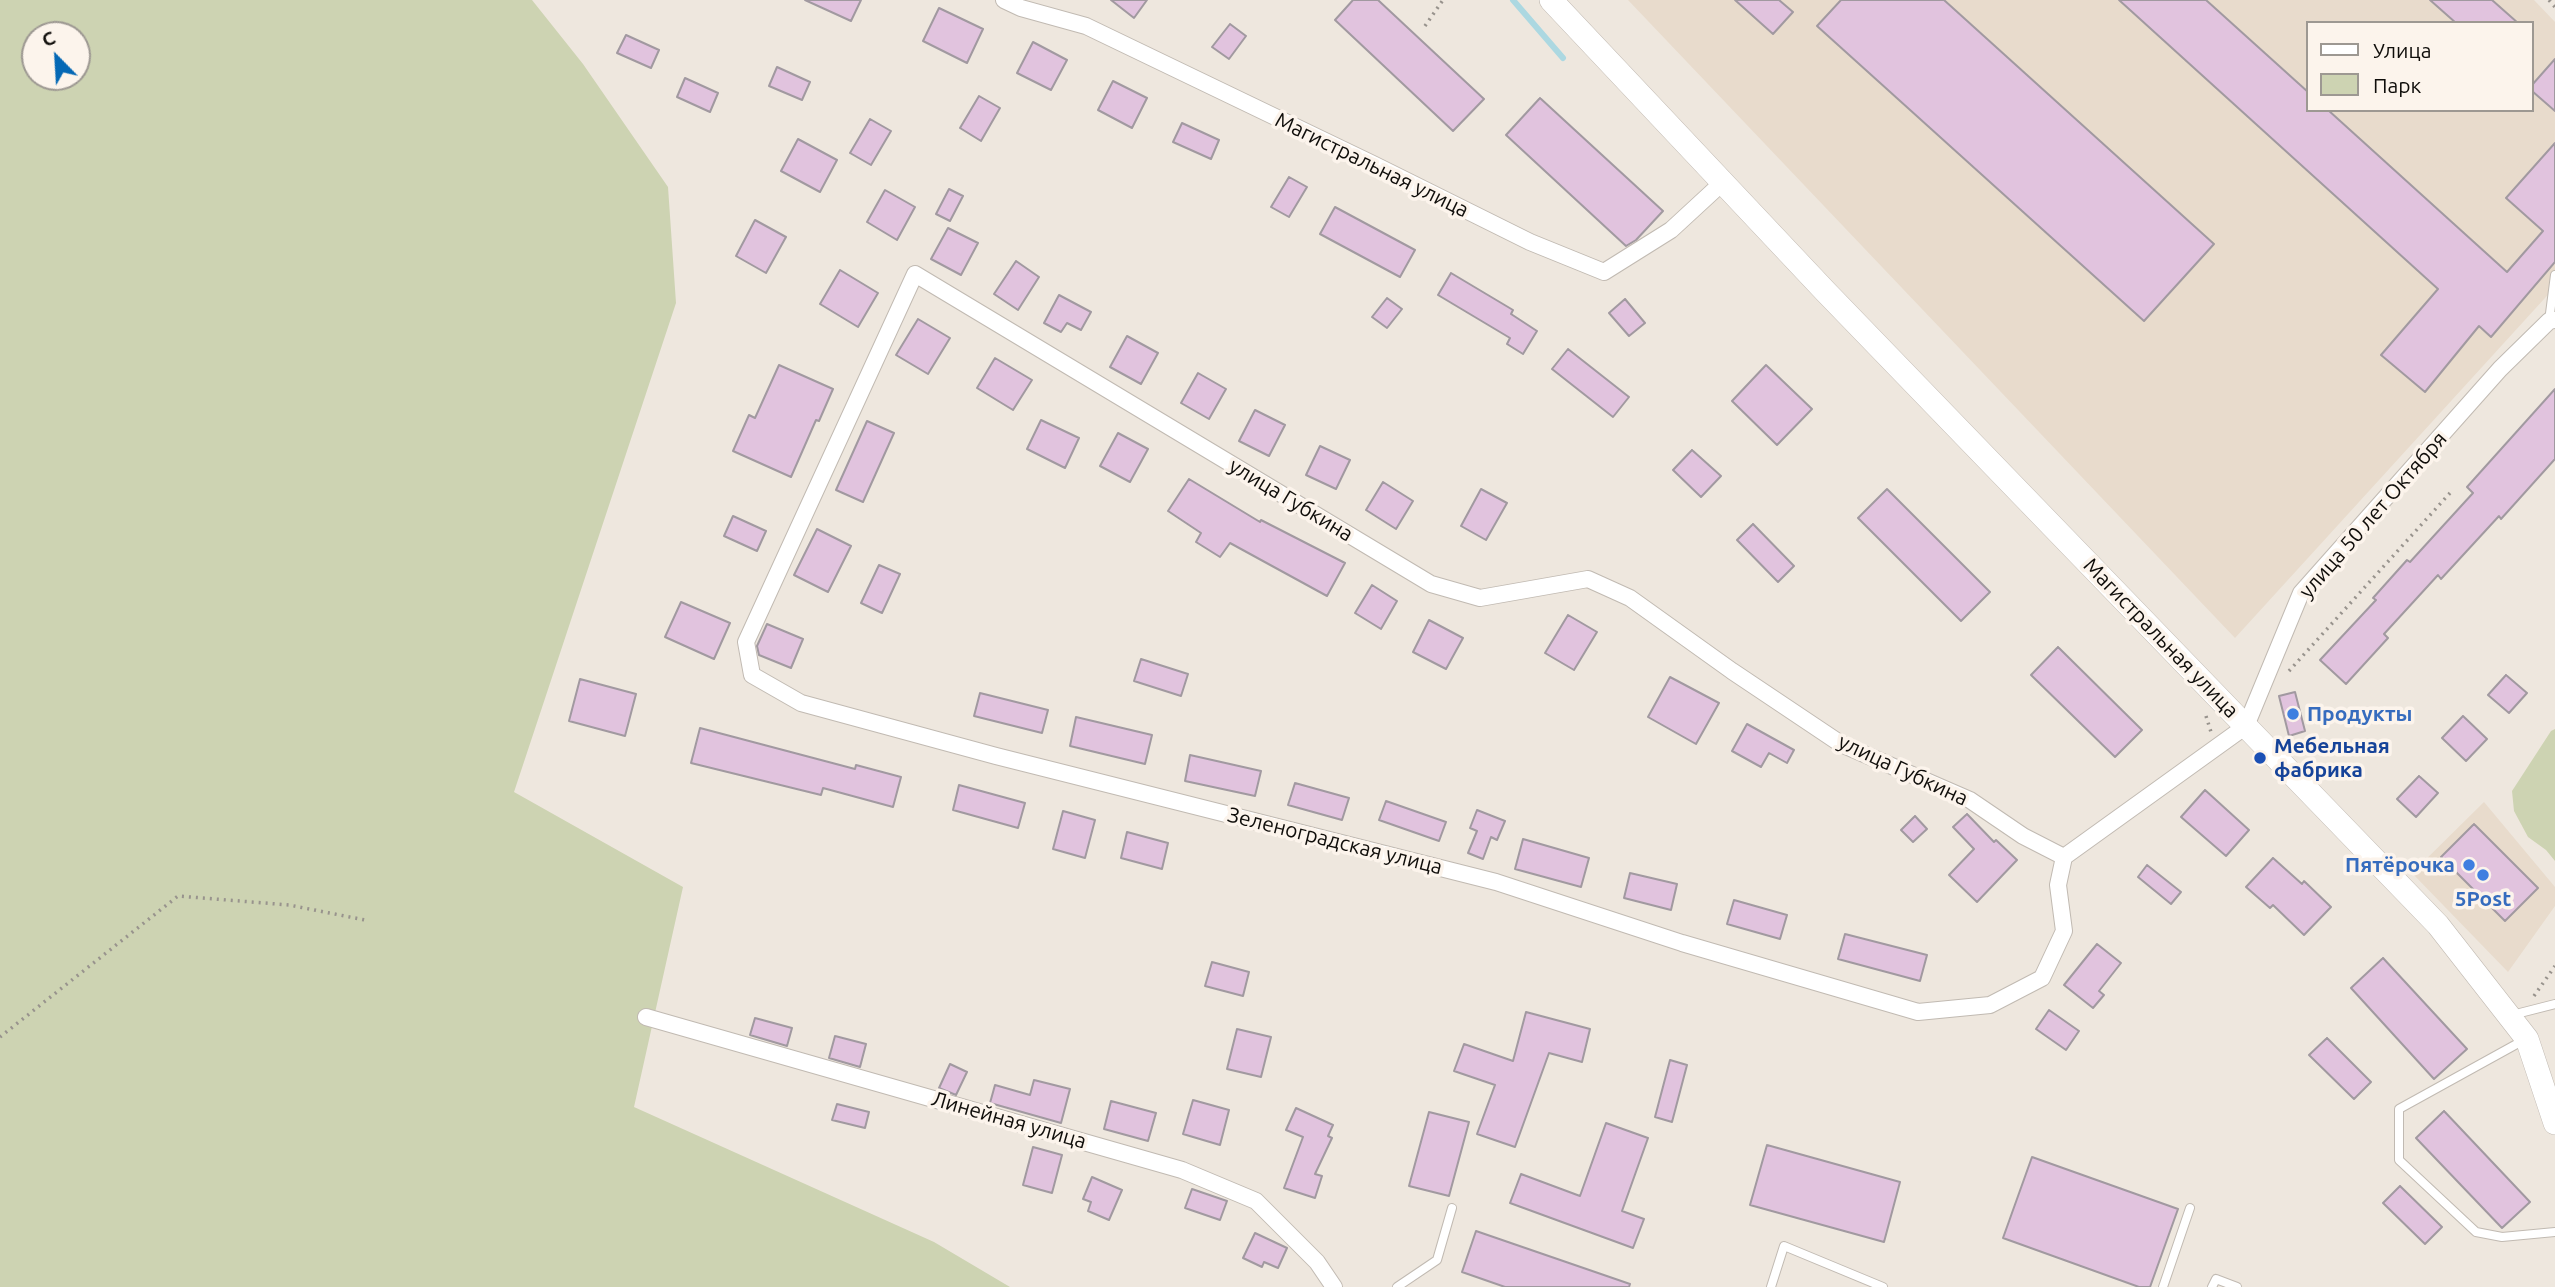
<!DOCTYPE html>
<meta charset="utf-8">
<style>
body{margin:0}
#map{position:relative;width:2555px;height:1287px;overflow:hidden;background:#eee7de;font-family:Ubuntu,sans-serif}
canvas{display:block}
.legend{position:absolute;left:2306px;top:21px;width:228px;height:91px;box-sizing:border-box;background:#fcf4ec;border:2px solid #9d9892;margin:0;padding:9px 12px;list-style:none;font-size:21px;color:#0f0d0a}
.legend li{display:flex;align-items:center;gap:14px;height:35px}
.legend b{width:35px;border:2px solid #9d9892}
.north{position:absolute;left:21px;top:21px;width:70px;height:70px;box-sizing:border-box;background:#fcf4ec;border:2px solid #9d9892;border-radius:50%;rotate:336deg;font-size:19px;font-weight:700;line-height:28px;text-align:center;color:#0f0d0a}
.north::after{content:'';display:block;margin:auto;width:24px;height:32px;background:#0468b5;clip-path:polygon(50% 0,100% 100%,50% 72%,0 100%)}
</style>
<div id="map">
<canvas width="2555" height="1287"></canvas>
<ul class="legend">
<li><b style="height:9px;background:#fff"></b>Улица</li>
<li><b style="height:19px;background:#cdd3b2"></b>Парк</li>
</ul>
<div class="north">С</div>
</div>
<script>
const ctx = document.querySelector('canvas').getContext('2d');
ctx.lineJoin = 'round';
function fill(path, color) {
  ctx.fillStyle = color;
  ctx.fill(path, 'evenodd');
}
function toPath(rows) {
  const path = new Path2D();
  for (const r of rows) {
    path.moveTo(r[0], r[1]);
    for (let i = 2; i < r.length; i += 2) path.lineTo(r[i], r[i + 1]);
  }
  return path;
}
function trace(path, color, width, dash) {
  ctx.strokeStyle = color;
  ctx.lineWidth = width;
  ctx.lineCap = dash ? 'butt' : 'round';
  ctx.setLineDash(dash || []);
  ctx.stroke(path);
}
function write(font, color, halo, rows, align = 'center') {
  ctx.font = font + ' Ubuntu,sans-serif';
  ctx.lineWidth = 7;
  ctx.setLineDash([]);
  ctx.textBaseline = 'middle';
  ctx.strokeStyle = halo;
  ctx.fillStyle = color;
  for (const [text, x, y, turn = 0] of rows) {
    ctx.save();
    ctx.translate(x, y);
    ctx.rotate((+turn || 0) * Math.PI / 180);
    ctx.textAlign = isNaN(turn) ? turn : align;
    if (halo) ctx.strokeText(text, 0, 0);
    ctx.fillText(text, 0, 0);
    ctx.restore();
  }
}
fill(toPath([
 [1628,0,2534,0,2555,22,2555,287,2235,638],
 [2308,23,2532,23,2532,110,2308,110],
 [2484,802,2555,887,2555,906,2508,972,2412,873]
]), '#e8dbcc');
fill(toPath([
 [0,0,532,0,583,64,668,187,676,303,514,792,683,887,634,1107,934,1242,1010,1287,0,1287],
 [35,35,77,35,77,77,35,77],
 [2555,729,2555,861,2546,850,2528,837,2514,811,2512,791,2551,731]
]), '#cdd3b2');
trace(toPath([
 [1513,0,1563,58]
]), '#acd8e1', 6);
const building = toPath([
 [805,0,861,0,851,21,805,0],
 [1111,0,1147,0,1134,18,1111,0],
 [1353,0,1378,0,1484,99,1453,131,1335,20,1353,0],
 [1735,0,1779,0,1793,12,1773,34,1735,0],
 [1841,0,1944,0,2214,244,2144,321,1817,26,1841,0],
 [2119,0,2206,0,2308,92,2308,110,2328,110,2507,272,2543,231,2506,198,2555,143,2555,262,2491,337,2479,326,2425,392,2381,355,2438,289,2119,0],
 [2430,0,2492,0,2518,23,2456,23,2430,0],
 [939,8,983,29,967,63,923,41,939,8],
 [1230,24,1246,36,1229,59,1212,47,1230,24],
 [626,35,659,50,651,68,617,53,626,35],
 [1033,42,1067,60,1051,90,1017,73,1033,42],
 [2555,59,2555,111,2532,91,2532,85,2555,59],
 [777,67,810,82,802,100,769,86,777,67],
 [685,78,718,93,710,112,677,97,685,78],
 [1113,81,1147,98,1132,128,1098,110,1113,81],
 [979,96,1000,108,981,141,960,128,979,96],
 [1540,98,1663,211,1636,240,1626,246,1506,135,1540,98],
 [870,119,891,131,871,165,850,153,870,119],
 [1182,123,1219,140,1211,159,1173,142,1182,123],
 [798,139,837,160,820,192,781,171,798,139],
 [1289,177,1307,187,1289,217,1271,207,1289,177],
 [949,189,963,196,950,221,936,214,949,189],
 [885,190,915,207,897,240,867,222,885,190],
 [1335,207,1415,250,1400,277,1320,234,1335,207],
 [755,220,786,237,766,273,736,256,755,220],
 [948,228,978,243,961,275,931,259,948,228],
 [1016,261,1039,277,1018,310,994,294,1016,261],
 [840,270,878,293,858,327,820,304,840,270],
 [1451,273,1513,310,1511,314,1537,331,1523,354,1507,344,1510,338,1438,295,1451,273],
 [1059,295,1091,312,1081,330,1067,323,1061,332,1044,323,1059,295],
 [1387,298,1402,309,1387,328,1372,317,1387,298],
 [1625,299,1645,323,1629,336,1609,313,1625,299],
 [918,319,950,338,928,374,896,355,918,319],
 [1127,336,1158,353,1141,384,1110,367,1127,336],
 [1568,349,1629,397,1613,417,1552,369,1568,349],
 [995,358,1032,380,1013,410,977,388,995,358],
 [779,365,833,389,819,421,816,420,791,477,733,451,749,415,755,418,779,365],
 [1766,365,1812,409,1777,445,1732,401,1766,365],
 [1198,373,1226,389,1209,419,1181,403,1198,373],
 [2555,389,2555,459,2501,519,2499,516,2441,579,2438,575,2384,634,2388,638,2346,684,2320,660,2376,600,2373,598,2407,560,2410,562,2473,493,2467,487,2555,389],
 [1255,410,1285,425,1269,456,1239,441,1255,410],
 [1041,420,1079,438,1065,468,1027,449,1041,420],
 [867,421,894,433,863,502,836,490,867,421],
 [1118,433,1148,449,1130,482,1100,466,1118,433],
 [1320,446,1350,460,1336,489,1306,475,1320,446],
 [1692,450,1721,476,1701,497,1673,470,1692,450],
 [1189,479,1260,522,1261,520,1345,563,1327,596,1230,543,1220,557,1196,542,1201,533,1168,511,1189,479],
 [1383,482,1413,501,1396,529,1366,510,1383,482],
 [1481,489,1507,503,1486,540,1461,526,1481,489],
 [1887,489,1990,592,1961,621,1858,518,1887,489],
 [733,516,766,531,757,551,724,536,733,516],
 [1753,524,1794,566,1778,582,1737,540,1753,524],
 [817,529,851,546,828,592,794,575,817,529],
 [879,565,900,574,882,613,861,603,879,565],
 [1372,585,1397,601,1381,629,1355,613,1372,585],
 [681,602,730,623,714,659,665,637,681,602],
 [1568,615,1597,632,1574,670,1545,653,1568,615],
 [1429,620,1463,638,1446,669,1413,652,1429,620],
 [767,624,803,639,791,668,759,655,757,646,767,624],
 [2058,647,2142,730,2115,757,2031,675,2058,647],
 [1141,659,1188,674,1181,696,1134,681,1141,659],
 [2506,675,2527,693,2509,713,2488,695,2506,675],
 [1670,677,1719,703,1696,744,1648,717,1670,677],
 [580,679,636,694,625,736,569,721,580,679],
 [2295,692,2305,731,2289,736,2279,696,2295,692],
 [980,693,1048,710,1042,733,974,716,980,693],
 [2463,716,2487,739,2466,761,2442,738,2463,716],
 [1076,717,1152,735,1145,764,1070,746,1076,717],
 [1747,724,1794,750,1787,763,1769,753,1761,767,1732,751,1747,724],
 [700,728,855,769,856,765,901,777,893,807,823,788,821,795,691,763,700,728],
 [1190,755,1261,771,1255,796,1185,781,1190,755],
 [2419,776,2438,793,2416,817,2397,799,2419,776],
 [1295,783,1349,798,1342,820,1288,805,1295,783],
 [959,785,1025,803,1018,828,953,810,959,785],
 [2205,790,2249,830,2226,856,2181,817,2205,790],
 [1386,801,1446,822,1439,841,1379,820,1386,801],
 [1477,810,1505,821,1497,840,1491,837,1483,859,1468,853,1477,831,1470,828,1477,810],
 [1063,811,1095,820,1085,858,1053,849,1063,811],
 [1967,814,1994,842,1996,840,2017,860,1977,902,1949,875,1974,849,1953,827,1967,814],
 [1915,816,1927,829,1913,842,1901,830,1915,816],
 [2474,824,2538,888,2505,921,2441,857,2474,824],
 [1127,832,1168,843,1162,869,1121,858,1127,832],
 [1523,839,1589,858,1581,887,1515,869,1523,839],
 [2273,858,2302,884,2304,881,2331,907,2304,935,2273,905,2270,908,2246,887,2273,858],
 [2147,865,2181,892,2171,904,2138,877,2147,865],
 [1630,873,1677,884,1671,910,1624,898,1630,873],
 [1734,900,1787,915,1780,939,1727,924,1734,900],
 [1845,934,1927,955,1920,981,1838,959,1845,934],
 [2097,944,2121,963,2099,991,2104,995,2093,1008,2064,985,2097,944],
 [2383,958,2467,1049,2434,1079,2351,988,2383,958],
 [1212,962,1249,972,1243,996,1205,986,1212,962],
 [2049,1010,2079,1031,2066,1050,2036,1029,2049,1010],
 [1526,1012,1590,1029,1582,1062,1549,1053,1515,1147,1477,1134,1495,1085,1454,1071,1464,1044,1513,1061,1526,1012],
 [755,1018,792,1028,787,1046,750,1035,755,1018],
 [1237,1029,1271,1037,1261,1077,1227,1069,1237,1029],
 [835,1036,866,1044,860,1067,829,1058,835,1036],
 [2327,1038,2371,1082,2354,1099,2309,1055,2327,1038],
 [1670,1060,1687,1065,1672,1122,1655,1117,1670,1060],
 [950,1064,967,1072,956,1095,939,1088,950,1064],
 [1034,1080,1070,1089,1061,1123,990,1103,995,1085,1030,1095,1034,1080],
 [1193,1100,1229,1110,1220,1145,1183,1134,1193,1100],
 [1111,1101,1156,1113,1148,1141,1104,1129,1111,1101],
 [837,1104,869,1112,865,1128,832,1120,837,1104],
 [1296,1108,1333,1125,1328,1136,1332,1138,1315,1174,1322,1176,1315,1198,1284,1188,1303,1137,1286,1130,1296,1108],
 [2444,1111,2530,1202,2502,1228,2416,1138,2444,1111],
 [1429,1112,1469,1122,1449,1196,1409,1186,1429,1112],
 [1606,1123,1648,1138,1622,1211,1644,1219,1633,1248,1510,1203,1521,1174,1580,1196,1606,1123],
 [1767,1145,1900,1182,1884,1242,1750,1205,1767,1145],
 [1033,1147,1062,1155,1052,1193,1023,1185,1033,1147],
 [2032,1157,2178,1209,2150,1287,2139,1287,2003,1238,2032,1157],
 [1092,1177,1122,1190,1109,1220,1088,1211,1091,1202,1083,1199,1092,1177],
 [2400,1186,2442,1227,2425,1244,2383,1203,2400,1186],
 [1192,1189,1227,1201,1220,1220,1185,1208,1192,1189],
 [1476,1231,1630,1284,1629,1287,1505,1287,1462,1272,1476,1231],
 [1255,1233,1287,1248,1278,1268,1264,1262,1262,1267,1243,1258,1255,1233]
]);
fill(building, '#e1c3de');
trace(building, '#a199a0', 2);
const service = toPath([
 [2549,321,2555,275],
 [2512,1015,2555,1004],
 [2524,1040,2399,1109,2399,1160,2476,1232,2502,1237,2555,1232],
 [1397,1287,1437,1260,1452,1208],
 [1771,1287,1784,1246,1883,1287],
 [2163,1287,2190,1208],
 [2212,1287,2216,1279,2237,1287]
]);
const minor = toPath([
 [1004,0,1021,8,1086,26,1375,165,1530,242,1604,272,1671,230,1722,183],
 [2064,857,2023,836,1970,800,1841,744,1732,671,1630,598,1588,579,1480,598,1431,584,915,274,746,642,752,675,801,703,996,756,1496,882,1682,943,1918,1012,1990,1005,2042,978,2064,931,2058,885,2064,857,2246,726,2301,593,2500,369,2549,321,2555,320],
 [646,1017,1182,1170,1256,1201,1317,1262,1334,1287]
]);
const secondary = toPath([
 [1551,0,1825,291,2438,925,2527,1039,2555,1123]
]);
trace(service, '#c1bab2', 10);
trace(minor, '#c1bab2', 18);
trace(secondary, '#c1bab2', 24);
trace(toPath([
 [2549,0,2555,7],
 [1425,26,1443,0],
 [2289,671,2450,493],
 [2206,716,2211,732],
 [2534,996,2555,966],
 [0,1037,178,896,289,905,365,920]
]), '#98938d', 3.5, [2, 5]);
trace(service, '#fff', 8);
trace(minor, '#fff', 16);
trace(secondary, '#fff', 23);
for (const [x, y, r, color] of [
 [2293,714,7,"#3f7fe0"],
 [2260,758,7,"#1a4fb4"],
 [2469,865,7,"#3f7fe0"],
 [2483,875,7,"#3f7fe0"]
]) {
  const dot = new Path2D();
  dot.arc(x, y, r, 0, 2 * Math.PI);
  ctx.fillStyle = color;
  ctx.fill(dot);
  trace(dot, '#fcf4ec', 2.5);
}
write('21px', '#0f0d0a', '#fcf4ec', [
 ["Магистральная улица",1372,165,26],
 ["улица Губкина",1291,500,31],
 ["улица 50 лет Октября",2373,515,-49],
 ["Магистральная улица",2161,638,46],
 ["улица Губкина",1903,770,25],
 ["Зеленоградская улица",1335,841,14],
 ["Линейная улица",1009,1120,16]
]);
write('bold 21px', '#366cbe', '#fcf4ec', [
 ["Продукты",2307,714],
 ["Пятёрочка",2455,865,"right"],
 ["5Post",2483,899,"center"]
], 'left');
write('bold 21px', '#164399', '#fcf4ec', [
 ["Мебельная",2274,746],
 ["фабрика",2274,770]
], 'left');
</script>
